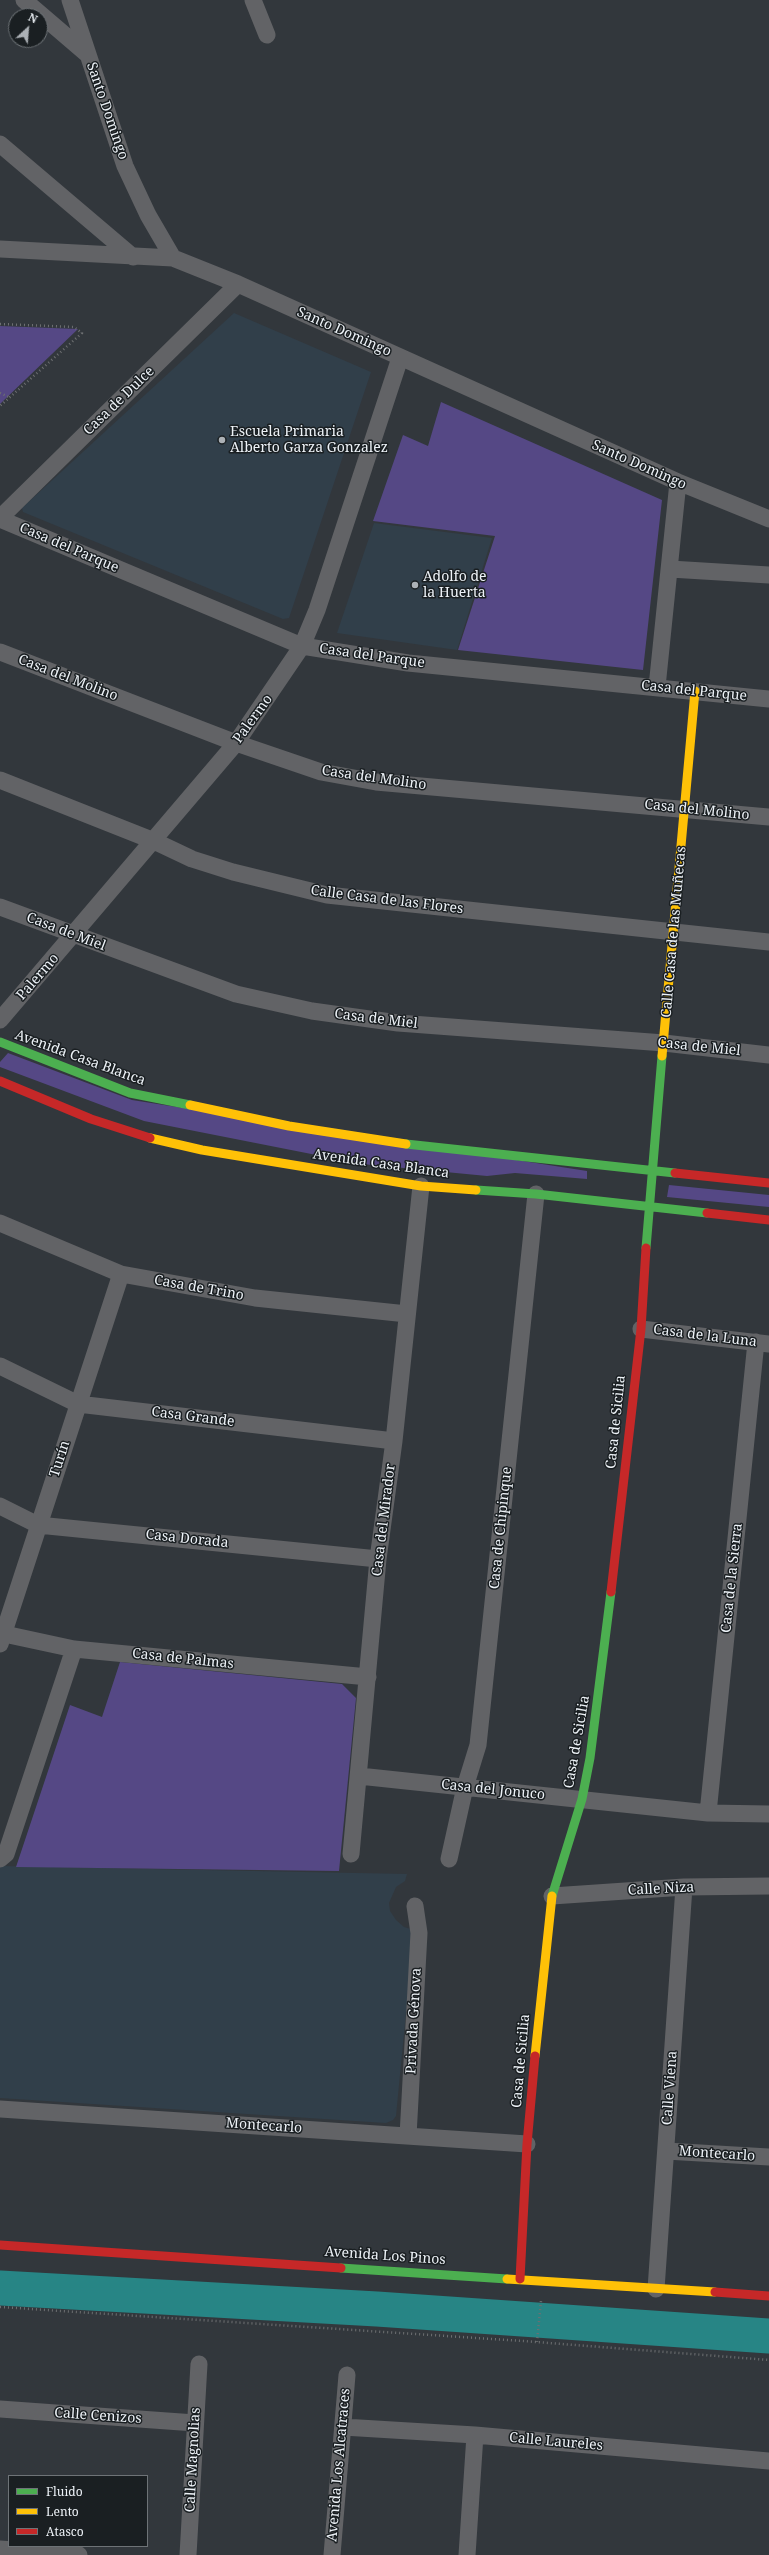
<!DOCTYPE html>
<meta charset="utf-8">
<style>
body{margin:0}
#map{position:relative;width:769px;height:2555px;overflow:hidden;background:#32373c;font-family:"Noto Serif",serif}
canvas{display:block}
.legend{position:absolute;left:8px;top:2475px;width:140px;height:72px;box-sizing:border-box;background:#1a1f22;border:1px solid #6e7377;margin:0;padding:5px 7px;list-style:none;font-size:12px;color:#edf2f7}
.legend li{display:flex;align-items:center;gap:8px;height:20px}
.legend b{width:20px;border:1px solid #6e7377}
.north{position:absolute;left:8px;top:8px;width:40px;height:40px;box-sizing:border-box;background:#1a1f22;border:1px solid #6e7377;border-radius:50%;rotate:26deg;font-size:11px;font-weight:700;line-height:16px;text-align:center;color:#edf2f7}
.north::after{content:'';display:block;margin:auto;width:14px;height:18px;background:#acb1b6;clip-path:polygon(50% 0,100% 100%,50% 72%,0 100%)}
</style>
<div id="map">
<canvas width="769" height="2555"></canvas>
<ul class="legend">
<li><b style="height:5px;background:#4caf50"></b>Fluido</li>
<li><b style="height:5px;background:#ffc107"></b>Lento</li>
<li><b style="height:5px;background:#c62828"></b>Atasco</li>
</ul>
<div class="north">N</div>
</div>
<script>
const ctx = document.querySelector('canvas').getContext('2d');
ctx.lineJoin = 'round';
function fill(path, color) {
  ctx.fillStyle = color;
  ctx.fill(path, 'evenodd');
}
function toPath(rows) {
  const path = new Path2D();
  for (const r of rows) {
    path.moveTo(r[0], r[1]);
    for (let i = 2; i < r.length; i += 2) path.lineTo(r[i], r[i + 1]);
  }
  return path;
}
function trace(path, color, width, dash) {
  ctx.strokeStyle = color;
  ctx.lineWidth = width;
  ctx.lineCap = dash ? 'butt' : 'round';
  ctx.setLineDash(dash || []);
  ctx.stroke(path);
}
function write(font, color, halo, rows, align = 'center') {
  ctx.font = font + ' "Noto Serif",serif';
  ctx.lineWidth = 3;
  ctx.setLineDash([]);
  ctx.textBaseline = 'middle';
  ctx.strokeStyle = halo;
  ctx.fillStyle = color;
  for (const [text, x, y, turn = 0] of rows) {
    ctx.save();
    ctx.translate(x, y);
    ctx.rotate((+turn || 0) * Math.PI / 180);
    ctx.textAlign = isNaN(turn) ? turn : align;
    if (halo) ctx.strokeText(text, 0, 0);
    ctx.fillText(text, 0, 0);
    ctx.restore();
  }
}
fill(toPath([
 [234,313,371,372,289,618,283,619,23,512,22,508],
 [374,523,492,538,457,650,337,633],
 [0,1866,407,1874,405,1881,396,1887,389,1903,390,1911,396,1920,404,1927,414,1930,396,2116,393,2120,386,2123,0,2098]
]), '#313f4a');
fill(toPath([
 [0,326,78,329,0,404],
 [441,402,662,500,643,670,458,650,495,536,373,521,403,435,428,446],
 [8,1053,132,1100,587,1171,587,1179,515,1173,487,1176,362,1164,144,1121,0,1067,0,1062],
 [669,1185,769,1195,769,1207,667,1197],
 [120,1662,342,1684,356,1698,339,1871,16,1867,70,1705,102,1717]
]), '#554885');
trace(toPath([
 [0,2288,377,2309,769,2336]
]), '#278585', 35);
trace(toPath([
 [0,324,74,327,82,333,0,406],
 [0,393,9,397],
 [0,2307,523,2341,769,2360],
 [537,2342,541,2301]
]), '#6e7072', 2.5, [1, 3]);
trace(toPath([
 [24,0,87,54],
 [70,0,125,166,148,215,173,258,238,284,678,482,769,519],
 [253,0,267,35],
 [0,144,133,257],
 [0,249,173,258],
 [0,518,238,284],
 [0,519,302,646,408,663,769,699],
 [670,569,769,575],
 [0,652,236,743,321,772,376,782,769,817],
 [657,687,678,482],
 [0,780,154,841,192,859,233,872,327,895,769,942],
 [0,907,236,994,312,1011,398,1023,664,1043,769,1055],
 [0,1020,236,743,302,646,317,610,400,358],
 [0,1223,121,1274,255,1298,407,1314],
 [641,1329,769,1344],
 [0,1366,78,1404,394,1441],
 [0,1506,38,1525,378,1559],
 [0,1633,74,1649,368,1677],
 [0,1644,121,1274],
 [359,1776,708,1813,769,1814],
 [708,1813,756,1342],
 [351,1854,378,1559,394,1441,421,1186],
 [0,1859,6,1854,74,1649],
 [449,1859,465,1787,478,1745,536,1194],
 [552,1896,684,1887,769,1886],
 [0,2109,527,2144],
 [408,2136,419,1933,415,1906],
 [666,2151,769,2157],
 [656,2289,684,1887],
 [0,2409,195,2423],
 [343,2427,475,2435,769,2461],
 [0,2549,79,2555],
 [188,2555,199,2364],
 [332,2555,347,2375],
 [467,2555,475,2435]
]), '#626366', 17);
trace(toPath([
 [0,1042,130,1093,190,1105],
 [406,1144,675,1173],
 [476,1190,536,1194,707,1213],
 [646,1248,662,1056],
 [552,1896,582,1799,590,1758,611,1592],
 [341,2268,507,2279]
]), '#4caf50', 9);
trace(toPath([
 [662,1056,695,691],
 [190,1105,289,1126,406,1144],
 [150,1138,202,1150,421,1186,476,1190],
 [535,2056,552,1896],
 [507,2279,715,2292]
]), '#ffc107', 9);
trace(toPath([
 [0,1081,91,1119,150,1138],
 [675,1173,769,1183],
 [707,1213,769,1220],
 [611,1592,641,1329,646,1248],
 [0,2245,341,2268],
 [520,2279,527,2144,535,2056],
 [715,2292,769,2296]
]), '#c62828', 9);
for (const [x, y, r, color] of [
 [222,440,4,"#acb1b6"],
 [415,585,4,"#acb1b6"]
]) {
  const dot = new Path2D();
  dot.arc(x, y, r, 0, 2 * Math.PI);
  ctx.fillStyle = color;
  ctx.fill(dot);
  trace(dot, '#1a1f22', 1.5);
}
write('14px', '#edf2f7', '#1a1f22', [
 ["Santo Domingo",107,111,71],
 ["Santo Domingo",344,332,24],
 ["Casa de Dulce",119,401,-44],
 ["Santo Domingo",639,465,24],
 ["Casa del Parque",69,548,23],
 ["Casa del Parque",372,656,8],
 ["Casa del Molino",68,678,21],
 ["Casa del Parque",694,691,6],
 ["Palermo",253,719,-54],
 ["Casa del Molino",374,778,8],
 ["Casa del Molino",697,810,6],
 ["Calle Casa de las Flores",387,900,7],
 ["Casa de Miel",66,932,21],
 ["Calle Casa de las Muñecas",674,932,-85],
 ["Palermo",38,977,-49],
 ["Casa de Miel",376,1019,7],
 ["Casa de Miel",699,1047,6],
 ["Avenida Casa Blanca",80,1058,20],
 ["Avenida Casa Blanca",381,1164,8],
 ["Casa de Trino",199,1288,10],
 ["Casa de la Luna",705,1336,7],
 ["Casa Grande",193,1417,7],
 ["Casa de Sicilia",616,1422,-84],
 ["Turín",60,1459,-72],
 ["Casa del Mirador",384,1520,-83],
 ["Casa de Chipinque",501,1528,-84],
 ["Casa Dorada",187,1539,6],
 ["Casa de la Sierra",732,1578,-84],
 ["Casa de Palmas",183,1659,6],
 ["Casa de Sicilia",577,1742,-80],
 ["Casa del Jonuco",493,1790,6],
 ["Calle Niza",661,1889,-3],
 ["Privada Génova",414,2021,-87],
 ["Casa de Sicilia",521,2061,-85],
 ["Calle Viena",670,2088,-86],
 ["Montecarlo",264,2126,4],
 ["Montecarlo",717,2154,4],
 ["Avenida Los Pinos",385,2256,4],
 ["Calle Cenizos",98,2416,4],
 ["Calle Laureles",556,2442,5],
 ["Calle Magnolias",193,2460,-87],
 ["Avenida Los Alcatraces",339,2465,-85]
]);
write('14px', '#edf2f7', '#1a1f22', [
 ["Escuela Primaria",230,432],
 ["Alberto Garza Gonzalez",230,448],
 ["Adolfo de",423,577],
 ["la Huerta",423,593]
], 'left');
</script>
